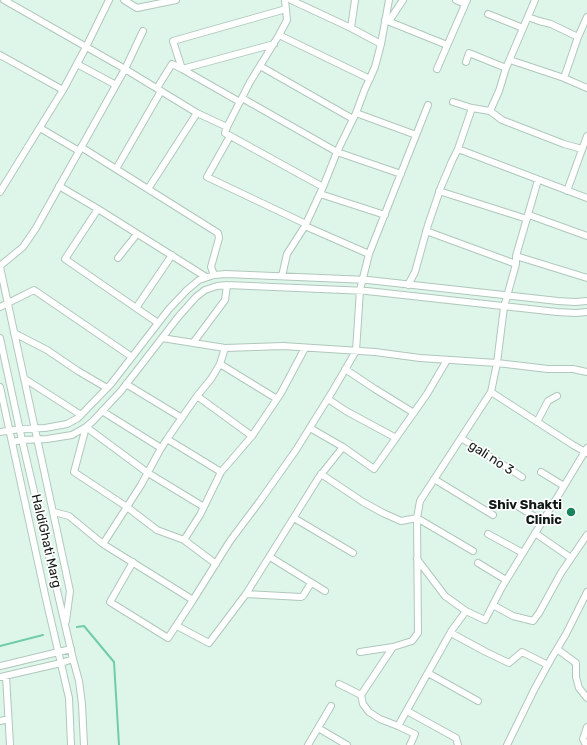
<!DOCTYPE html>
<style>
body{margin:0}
canvas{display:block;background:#def6ea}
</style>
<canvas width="587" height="745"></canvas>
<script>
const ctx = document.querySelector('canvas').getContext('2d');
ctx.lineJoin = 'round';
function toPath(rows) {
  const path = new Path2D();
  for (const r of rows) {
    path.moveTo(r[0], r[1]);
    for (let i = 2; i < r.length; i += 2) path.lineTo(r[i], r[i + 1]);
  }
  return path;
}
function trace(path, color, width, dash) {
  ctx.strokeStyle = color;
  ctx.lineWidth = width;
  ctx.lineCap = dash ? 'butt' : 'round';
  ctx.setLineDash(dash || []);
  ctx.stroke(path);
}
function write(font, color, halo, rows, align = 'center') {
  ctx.font = font + ' Rubik,sans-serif';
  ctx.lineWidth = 3.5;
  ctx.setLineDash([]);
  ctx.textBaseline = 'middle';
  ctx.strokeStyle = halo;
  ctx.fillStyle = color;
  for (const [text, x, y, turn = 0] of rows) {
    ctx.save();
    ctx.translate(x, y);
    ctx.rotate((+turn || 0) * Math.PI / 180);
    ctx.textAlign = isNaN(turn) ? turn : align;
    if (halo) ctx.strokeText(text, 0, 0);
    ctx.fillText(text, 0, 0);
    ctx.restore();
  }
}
trace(toPath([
 [77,627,84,626,114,662,119,745],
 [0,646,43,635]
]), '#70cda6', 2);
const minor = toPath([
 [4,0,125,69,197,113,227,127],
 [124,0,137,8,176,0],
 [285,0,287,20,279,35,250,82,227,127,225,133,323,187],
 [291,0,351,28,381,44],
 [456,0,465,4],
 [488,14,523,28],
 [528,17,539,21,551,24,578,37],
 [385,20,447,45],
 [389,21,403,0],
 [351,28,355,0],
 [279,35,370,79],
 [0,55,63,90,86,47,109,0],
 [510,60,564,78,587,88],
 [466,62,469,53,506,68],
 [77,64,116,85],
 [260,66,353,119],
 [437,69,467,0],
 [564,78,578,37,587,17],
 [157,88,172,64,182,69,274,44],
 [242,98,337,152,401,174],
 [240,102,182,69,173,41,286,9],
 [453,102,472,108],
 [490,111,502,120,564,144,582,149],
 [356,113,416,135],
 [40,128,79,151],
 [230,136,207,177,306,224],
 [81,147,218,233,219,238,211,267,214,275],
 [458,149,587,198],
 [116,169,161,91],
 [538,180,516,256,516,264,504,307,497,363,548,369,573,369,587,372],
 [59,186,98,209,206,277],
 [148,189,197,113],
 [439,191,527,219],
 [567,191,587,136],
 [0,192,63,90],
 [320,194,385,215],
 [98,209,65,259,158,323],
 [529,215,587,236],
 [305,226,369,254],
 [426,231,516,264],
 [516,256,587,278],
 [118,258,137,234],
 [0,266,23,247,36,228,125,69,143,31],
 [0,267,70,591,66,621],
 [282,276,287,254,305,226,323,187,337,152,356,113,365,89,375,67,381,44,389,0],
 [408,285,415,272,428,225,441,187,452,161,458,149,472,108,490,111,499,91,506,68,535,0],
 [0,307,34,290,132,357],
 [136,308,172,255],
 [14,333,47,350,78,371,107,388],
 [0,338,22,440,73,659,79,681,82,704,84,745],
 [162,338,225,348],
 [193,343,225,300,227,285],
 [220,364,277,399],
 [345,369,375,389,414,413],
 [25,379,81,415],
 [126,384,182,418],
 [0,387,46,599,69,698,71,745],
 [197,396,252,436],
 [328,399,346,411,396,438],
 [102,411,161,448],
 [537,422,548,401,557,396],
 [310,428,343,447],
 [0,432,20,429,45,428,67,424,78,418,111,384,169,309,187,290,199,280,214,275,226,274,368,280,558,301,575,302,587,301],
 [461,438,522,477],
 [167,439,221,472],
 [12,442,22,440,47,439,72,435,86,427,93,421,121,391,179,316,196,297,205,290,217,286,227,285,367,291,557,312,576,313,587,312],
 [541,472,564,486],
 [321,474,363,502,383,513,401,521,417,518,473,551],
 [434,479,493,515],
 [516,505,543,522],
 [204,507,148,473,86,427,74,472,127,507,157,530,184,540,216,564],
 [54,512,69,516,103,544,193,600,230,541,260,501,296,450,332,392,356,351,360,290,369,254,428,105],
 [294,518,353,553],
 [535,533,571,558],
 [488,534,523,553],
 [184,540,200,515,221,472,252,436,281,393,305,348],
 [103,544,141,485,160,450,167,439,197,396,211,379,220,364,225,348,283,346,375,352,420,358,497,363,491,392,573,445,587,453],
 [270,557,325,591],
 [417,559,445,596,466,611,485,620,502,587,558,496,587,448],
 [133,562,110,602,168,638,193,600],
 [478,563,506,580],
 [246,594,301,597,303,596,311,583],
 [493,605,513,616,533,621,539,613,561,573,587,535],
 [177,626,209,643,246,594,319,477,343,447,374,469,427,394,447,360],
 [451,633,486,652,509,663,522,652,548,665],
 [557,649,576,663,576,677,579,688,587,698],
 [360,652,393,647],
 [0,666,71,649],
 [428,673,478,701],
 [6,676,10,745],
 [0,677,61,663,73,659],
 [339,684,361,695,393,647,412,641,418,633,417,518,420,501,491,392],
 [361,695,363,704,369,712,380,719,398,726],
 [407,711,456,738,458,745],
 [0,721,8,719],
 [318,728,347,745],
 [308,745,331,706],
 [410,745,415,734,398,726,452,630,466,611],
 [507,745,534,690,551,659,566,634,587,592],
 [586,745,583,739,587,727]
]);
trace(minor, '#b0c7bc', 8);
trace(minor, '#fff', 6);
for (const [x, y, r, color] of [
 [571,512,5,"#198360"]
]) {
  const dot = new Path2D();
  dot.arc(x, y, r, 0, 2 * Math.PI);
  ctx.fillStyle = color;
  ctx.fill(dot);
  trace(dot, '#fff', 1.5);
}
write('13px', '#101915', '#fff', [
 ["gali no 3",491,458,33],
 ["HaldiGhati Marg",46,541,77]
]);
write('bold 13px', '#101915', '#fff', [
 ["Shiv Shakti",562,505],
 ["Clinic",562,520]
], 'right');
</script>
